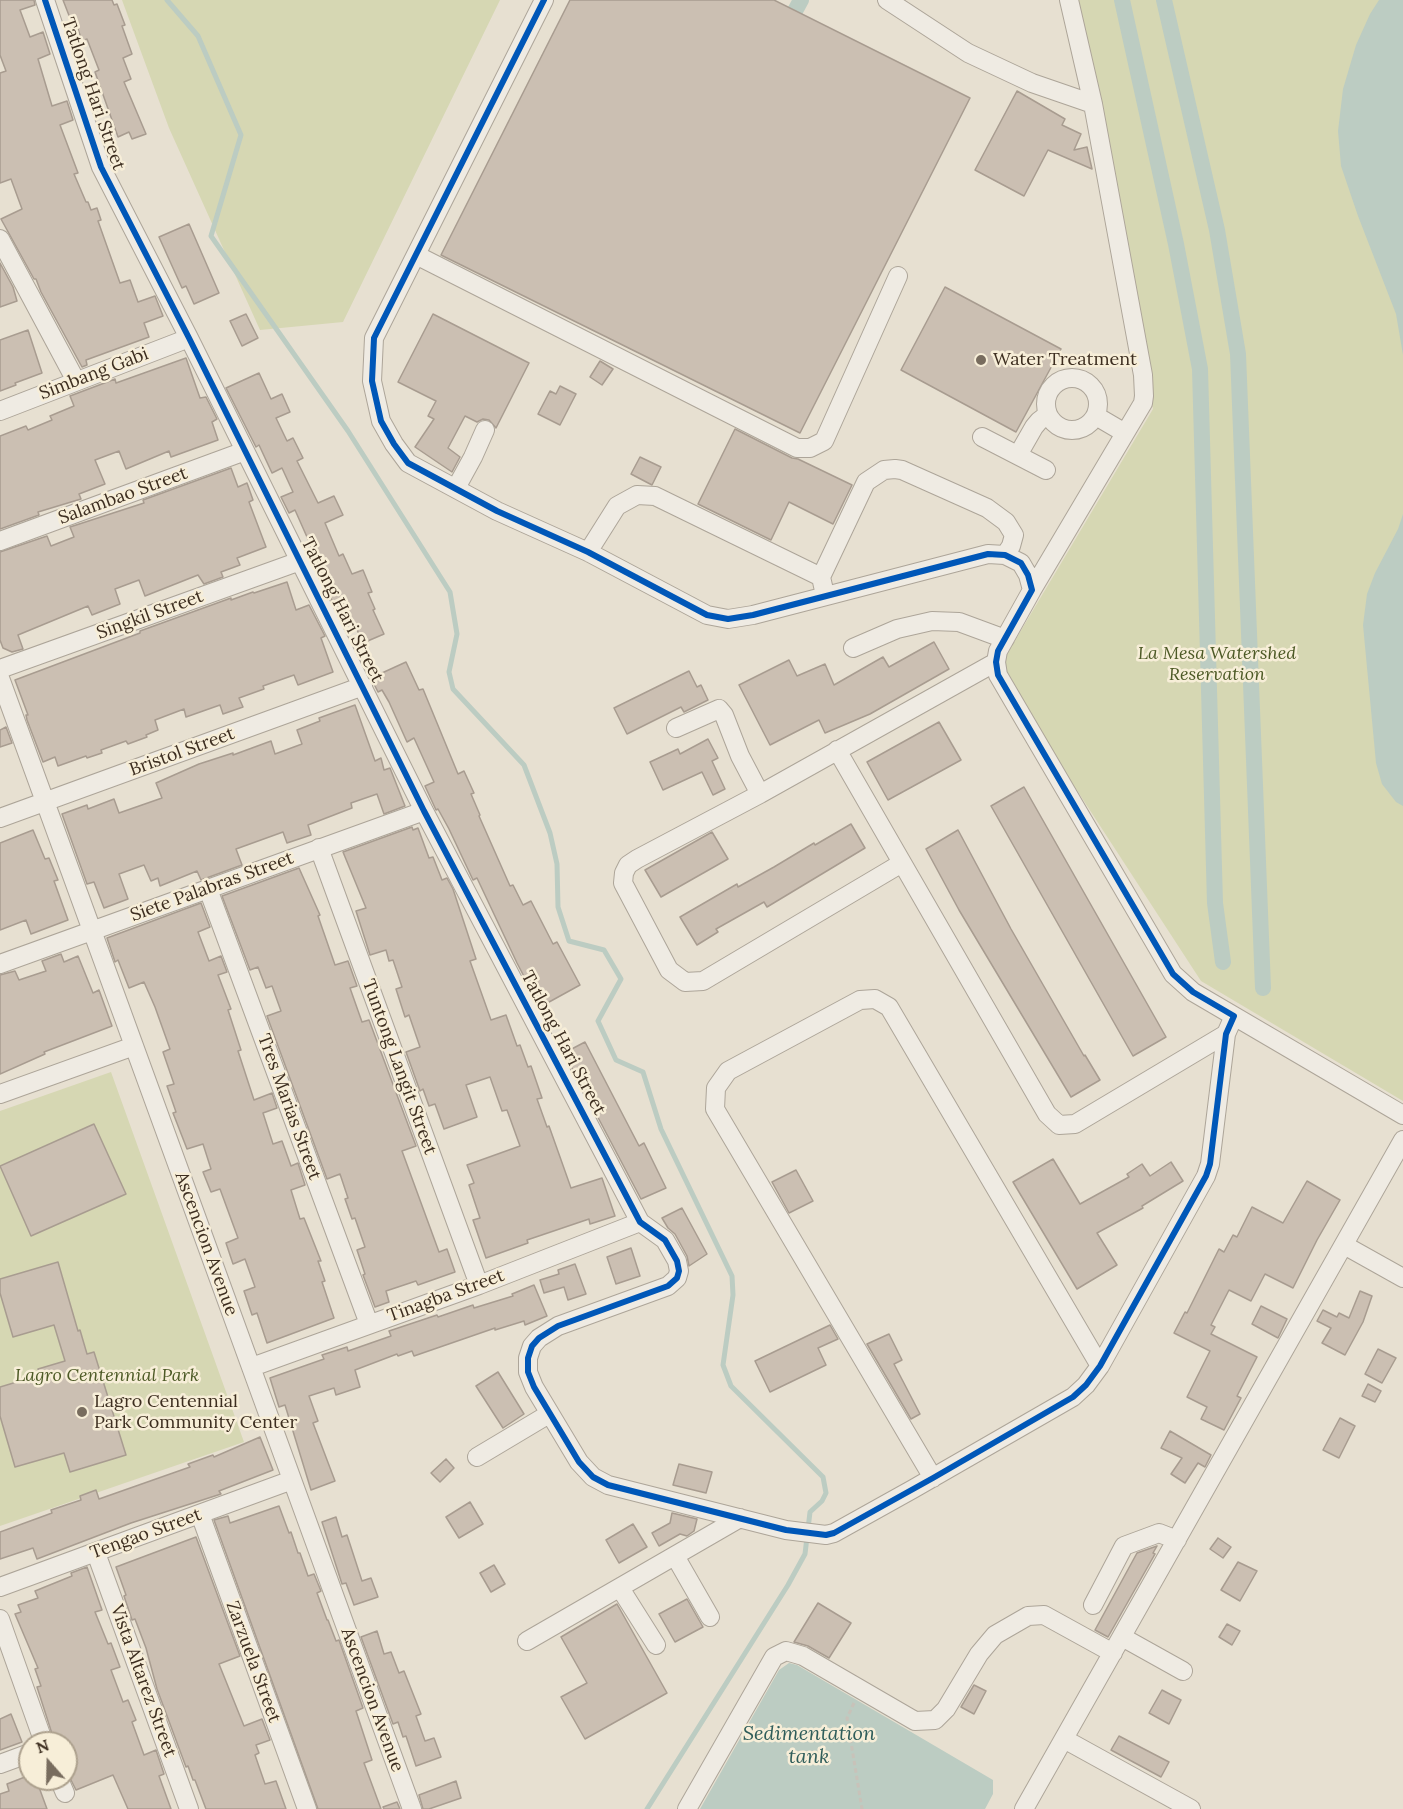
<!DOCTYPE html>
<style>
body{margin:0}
#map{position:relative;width:1403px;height:1809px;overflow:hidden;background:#e7e0d1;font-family:Lora,serif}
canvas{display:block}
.north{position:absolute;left:18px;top:1731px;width:60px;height:60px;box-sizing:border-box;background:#f7eed8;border:2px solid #ada18e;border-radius:50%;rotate:340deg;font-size:16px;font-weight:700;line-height:24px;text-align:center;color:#3d2e20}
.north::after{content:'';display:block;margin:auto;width:21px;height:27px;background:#786c5e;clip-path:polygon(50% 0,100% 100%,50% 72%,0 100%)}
</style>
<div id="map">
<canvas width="1403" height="1809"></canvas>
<div class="north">N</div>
</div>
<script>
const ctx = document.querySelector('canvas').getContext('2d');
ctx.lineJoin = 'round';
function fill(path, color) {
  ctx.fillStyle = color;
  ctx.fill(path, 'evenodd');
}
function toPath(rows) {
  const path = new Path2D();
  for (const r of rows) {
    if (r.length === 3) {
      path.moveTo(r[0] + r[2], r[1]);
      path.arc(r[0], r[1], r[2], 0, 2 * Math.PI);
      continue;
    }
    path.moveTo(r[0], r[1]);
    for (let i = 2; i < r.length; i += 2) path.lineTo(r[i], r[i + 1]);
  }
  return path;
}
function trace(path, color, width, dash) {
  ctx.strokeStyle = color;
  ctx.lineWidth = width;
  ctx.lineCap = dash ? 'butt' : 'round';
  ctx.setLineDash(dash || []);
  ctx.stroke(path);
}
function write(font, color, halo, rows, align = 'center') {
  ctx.font = font + ' Lora,serif';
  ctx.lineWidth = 5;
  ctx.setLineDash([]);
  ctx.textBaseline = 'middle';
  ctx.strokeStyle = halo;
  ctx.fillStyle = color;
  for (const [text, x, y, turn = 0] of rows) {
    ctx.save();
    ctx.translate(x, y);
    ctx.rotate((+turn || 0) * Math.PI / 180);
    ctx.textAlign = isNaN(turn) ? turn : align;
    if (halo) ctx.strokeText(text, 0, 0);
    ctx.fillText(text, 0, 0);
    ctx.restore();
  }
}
fill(toPath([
 [122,0,500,0,343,322,260,330,169,128],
 [1074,0,1403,0,1403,1101,1201,981,998,669,1153,409],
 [111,1072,244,1442,0,1526,0,1111]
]), '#d6d7b3');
fill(toPath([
 [1379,0,1403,0,1403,355,1396,314,1358,216,1341,166,1338,131,1343,89,1356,45,1370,14],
 [1403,514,1403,806,1396,802,1382,784,1376,763,1363,625,1367,594,1375,573,1398,529],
 [789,1663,797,1665,993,1780,993,1794,985,1809,700,1809,779,1670]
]), '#bcccc2');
trace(toPath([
 [167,0,198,36,241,135,211,236,348,431,450,592,457,634,449,672,453,689,524,765,550,833,557,864,558,907,569,941,604,950,621,979,598,1021,616,1060,643,1072,661,1129,732,1276,733,1295,723,1365,731,1386,823,1477,826,1493,822,1501,810,1512,805,1554,788,1585,647,1809]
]), '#bcccc2', 5);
trace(toPath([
 [1122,0,1176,244,1200,369,1215,903,1223,962],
 [1164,0,1217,230,1238,354,1263,988],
 [795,11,801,0]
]), '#bcccc2', 16);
const building = toPath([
 [0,0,34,0,35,5,20,10,30,37,43,32,50,54,38,59,52,106,67,101,73,120,60,125,78,173,74,174,86,202,88,202,91,210,97,208,101,220,98,221,120,283,130,280,138,302,155,296,163,316,144,323,149,337,86,360,87,365,82,367,41,292,36,279,34,279,1,219,22,209,11,179,0,183,0,73,6,71,0,55,0,0],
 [63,0,112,0,114,5,117,4,125,25,122,26,132,54,123,58,131,79,124,82,146,134,132,139,129,132,118,137,95,72,99,70,87,39,82,41,74,17,70,18,63,0],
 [570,0,774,0,970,98,800,433,441,255,570,0],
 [1017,91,1065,119,1062,125,1081,134,1074,150,1087,147,1092,169,1048,150,1024,196,975,170,1017,91],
 [189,224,219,293,194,304,186,286,182,288,159,237,189,224],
 [0,263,13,287,17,301,0,307,0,263],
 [945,287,1061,349,1016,432,901,370,945,287],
 [246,314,258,338,242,346,230,321,246,314],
 [433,314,529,363,496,428,489,420,483,419,477,422,465,416,448,448,460,457,452,472,415,447,434,419,428,416,436,401,398,382,433,314],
 [28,330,42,373,15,383,16,385,0,391,0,340,28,330],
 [186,358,200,398,206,397,217,419,212,422,218,440,171,457,169,451,126,469,119,451,95,460,105,484,79,494,81,499,38,512,39,515,0,529,0,436,26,426,28,430,52,420,50,416,74,406,70,396,115,379,116,383,186,358],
 [600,361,613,369,602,385,590,377,600,361],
 [259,373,271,399,282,394,290,412,276,418,287,441,293,438,303,458,297,461,318,503,334,496,343,515,325,523,339,556,343,554,352,574,363,570,372,592,368,593,375,609,373,610,384,634,363,643,354,623,345,627,315,566,319,564,295,510,289,513,281,497,293,492,282,468,272,473,259,445,256,447,226,388,259,373],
 [560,386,576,394,560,425,538,414,550,391,556,394,560,386],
 [735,429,792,458,798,459,852,485,833,524,789,502,771,540,698,504,735,429],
 [640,457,661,467,652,485,631,474,640,457],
 [231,468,238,487,247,483,253,500,249,502,266,547,237,558,240,565,221,572,223,577,204,584,198,575,145,596,139,580,115,589,120,604,92,615,88,606,18,635,23,649,12,652,3,648,0,640,0,552,47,536,51,546,74,537,70,527,144,503,143,500,231,468],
 [287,582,296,610,309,605,325,636,321,638,333,672,298,685,294,675,263,686,264,689,239,698,243,707,223,714,220,705,186,717,184,709,155,720,158,730,146,735,147,737,128,744,126,741,101,750,102,753,87,758,86,756,58,766,55,757,43,762,27,720,26,715,28,715,15,680,140,633,140,631,231,598,231,600,253,592,254,593,287,582],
 [934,642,949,669,870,714,825,733,819,720,770,745,739,685,789,660,797,676,825,664,834,685,883,657,889,667,934,642],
 [406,662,419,690,423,689,458,774,464,771,474,793,471,794,480,815,479,816,510,886,513,885,523,905,531,901,553,944,557,942,580,985,540,1007,517,963,477,878,473,880,449,829,438,809,436,810,425,786,434,782,414,738,407,742,389,702,382,690,378,692,371,678,406,662],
 [689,671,697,687,701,685,708,700,684,712,681,707,627,734,614,708,689,671],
 [355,705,375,761,381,758,384,770,390,768,405,806,384,814,377,794,351,803,352,808,308,825,311,835,287,843,283,832,236,849,242,865,201,880,197,871,160,886,158,878,151,881,144,865,119,874,128,899,104,908,94,882,87,884,62,814,87,805,88,809,114,799,119,813,162,798,156,783,199,764,233,753,233,755,271,741,275,754,302,744,297,730,320,721,319,718,355,705],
 [939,722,961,760,888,800,867,762,939,722],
 [6,727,12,743,0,747,0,730,6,727],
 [708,739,718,758,712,761,725,789,713,795,702,772,663,790,650,762,678,749,680,754,708,739],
 [1024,787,1166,1037,1133,1056,991,806,1024,787],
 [851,824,865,848,767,907,764,902,716,929,718,932,697,945,680,917,737,884,738,887,774,867,814,843,815,845,851,824],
 [412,827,413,830,418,828,429,858,433,857,442,880,447,878,453,889,476,959,470,961,491,1020,506,1015,517,1046,520,1045,528,1067,531,1066,542,1098,537,1099,547,1127,549,1126,571,1188,602,1178,615,1216,590,1224,589,1219,527,1240,528,1243,486,1258,473,1220,480,1218,469,1185,474,1183,467,1165,520,1146,507,1110,502,1111,490,1077,466,1085,477,1117,444,1129,435,1104,429,1106,423,1089,420,1091,406,1052,420,1047,409,1015,405,1017,396,989,402,987,393,960,389,961,386,950,370,955,356,911,366,908,343,852,412,827],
 [33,830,45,859,49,858,58,880,54,881,68,920,31,934,26,920,0,930,0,843,33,830],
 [958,830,1011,929,1084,1056,1085,1055,1100,1080,1071,1097,959,910,926,849,958,830],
 [712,832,728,859,661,897,645,870,712,832],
 [299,868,320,915,318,916,335,965,348,961,357,986,350,988,362,1022,369,1020,416,1146,402,1151,439,1252,447,1249,455,1272,418,1285,416,1281,386,1291,389,1302,375,1307,363,1275,365,1274,357,1250,365,1247,355,1218,352,1219,345,1199,348,1198,340,1174,327,1179,267,1016,281,1011,272,986,266,988,258,967,250,970,222,896,299,868],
 [201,903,210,927,198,932,209,961,221,956,227,972,218,975,231,1009,228,1010,241,1050,238,1051,254,1100,272,1093,277,1108,263,1113,273,1144,282,1141,291,1166,298,1163,305,1185,291,1190,300,1219,304,1218,321,1261,318,1261,325,1281,322,1282,334,1318,267,1343,257,1313,252,1315,244,1291,255,1287,245,1259,233,1264,226,1243,238,1238,220,1189,211,1192,203,1172,211,1169,203,1144,187,1149,173,1113,176,1112,167,1086,174,1084,163,1052,170,1049,155,1007,144,982,129,988,118,960,115,962,107,938,201,903],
 [61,954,64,962,78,956,93,993,99,990,112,1026,44,1052,45,1054,0,1074,0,975,15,971,19,980,46,971,42,961,61,954],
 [585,1042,639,1146,644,1143,666,1188,641,1199,564,1053,585,1042],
 [94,1124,126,1194,31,1236,0,1166,94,1124],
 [1053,1159,1080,1204,1129,1177,1127,1174,1142,1164,1150,1176,1171,1162,1183,1181,1142,1206,1143,1208,1097,1233,1117,1265,1077,1289,1013,1182,1053,1159],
 [796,1170,813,1201,789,1213,772,1182,796,1170],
 [1307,1181,1340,1200,1317,1240,1293,1288,1265,1274,1251,1301,1229,1290,1211,1325,1215,1327,1211,1334,1257,1357,1237,1396,1241,1398,1224,1430,1201,1419,1207,1407,1187,1397,1210,1351,1174,1333,1185,1312,1187,1313,1219,1249,1224,1252,1233,1235,1237,1237,1252,1207,1283,1223,1307,1181],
 [682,1208,707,1254,689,1266,687,1256,675,1234,668,1228,662,1218,682,1208],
 [631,1248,640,1276,616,1284,607,1257,631,1248],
 [58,1262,78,1331,80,1330,87,1354,94,1352,126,1455,70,1472,64,1453,15,1467,0,1416,0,1387,40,1375,38,1369,65,1361,54,1325,13,1337,0,1293,0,1279,58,1262],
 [575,1264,586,1294,568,1300,564,1287,544,1293,540,1280,559,1274,558,1270,575,1264],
 [534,1285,547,1316,525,1325,524,1321,495,1330,495,1328,414,1356,412,1351,398,1356,397,1354,355,1370,360,1387,336,1395,334,1388,309,1396,318,1421,313,1423,335,1481,311,1490,285,1405,279,1407,270,1378,324,1359,322,1355,347,1347,348,1351,391,1336,389,1331,437,1315,438,1317,473,1305,474,1308,513,1296,512,1294,534,1285],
 [1360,1291,1372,1296,1363,1322,1345,1355,1322,1343,1331,1328,1317,1321,1323,1310,1337,1317,1339,1313,1349,1318,1360,1291],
 [1261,1306,1287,1319,1278,1338,1252,1324,1261,1306],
 [830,1325,838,1339,818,1348,826,1365,770,1392,755,1361,830,1325],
 [889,1334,902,1360,894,1364,920,1414,911,1419,867,1344,889,1334],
 [1378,1349,1396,1358,1382,1383,1365,1374,1378,1349],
 [498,1372,524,1414,503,1428,476,1386,498,1372],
 [1368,1384,1381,1391,1375,1402,1362,1396,1368,1384],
 [1340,1418,1355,1426,1339,1458,1323,1450,1340,1418],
 [1170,1431,1211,1455,1205,1467,1198,1463,1185,1483,1171,1474,1182,1458,1161,1448,1170,1431],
 [260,1437,273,1470,219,1491,221,1494,131,1523,37,1559,33,1548,0,1559,0,1532,52,1513,51,1510,81,1500,80,1496,96,1490,99,1499,190,1467,188,1464,213,1455,214,1457,260,1437],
 [446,1459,454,1468,440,1482,431,1473,446,1459],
 [679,1464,712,1472,706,1493,673,1485,679,1464],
 [470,1502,483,1524,459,1538,446,1517,470,1502],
 [279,1506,289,1533,291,1532,298,1553,300,1553,308,1576,314,1574,321,1591,317,1593,327,1620,328,1620,336,1641,339,1640,363,1708,356,1711,372,1760,364,1763,381,1809,318,1809,214,1520,228,1516,230,1523,279,1506],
 [672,1513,697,1519,694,1531,687,1536,680,1534,659,1546,652,1533,670,1523,672,1513],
 [336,1517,342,1537,347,1535,362,1581,371,1578,378,1597,354,1605,346,1583,342,1584,322,1522,336,1517],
 [633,1524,647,1547,619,1563,606,1540,633,1524],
 [196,1537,240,1656,219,1664,244,1726,262,1719,270,1740,256,1745,259,1753,255,1755,265,1784,276,1781,286,1809,206,1809,195,1780,193,1780,188,1766,186,1767,157,1689,146,1648,135,1619,132,1620,124,1596,126,1595,116,1567,196,1537],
 [1218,1538,1231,1547,1223,1558,1210,1549,1218,1538],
 [1157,1546,1153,1553,1155,1554,1108,1637,1095,1630,1137,1553,1157,1546],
 [1238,1562,1257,1571,1240,1601,1221,1590,1238,1562],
 [494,1565,505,1584,491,1592,480,1573,494,1565],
 [87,1567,102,1610,95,1612,108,1644,111,1643,120,1667,111,1670,123,1702,128,1700,136,1720,132,1722,144,1755,156,1750,164,1774,159,1776,171,1809,128,1809,113,1775,76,1790,66,1770,66,1743,55,1743,37,1687,41,1686,35,1669,38,1668,15,1614,21,1612,18,1605,38,1598,35,1591,72,1576,71,1573,87,1567],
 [687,1599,703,1627,675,1642,659,1614,687,1599],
 [818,1603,851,1623,829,1658,808,1646,794,1642,818,1603],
 [617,1604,667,1693,585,1739,561,1697,587,1683,561,1637,617,1604],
 [1227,1624,1240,1631,1232,1645,1219,1637,1227,1624],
 [377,1631,384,1654,391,1652,399,1673,404,1671,421,1714,416,1716,425,1741,434,1738,441,1757,416,1766,406,1736,403,1737,398,1722,393,1724,361,1637,377,1631],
 [974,1685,986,1691,974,1714,961,1707,974,1685],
 [1162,1690,1181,1700,1169,1724,1149,1713,1162,1690],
 [11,1714,22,1742,0,1750,0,1719,11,1714],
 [1119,1736,1169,1762,1161,1777,1111,1750,1119,1736],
 [30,1775,30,1779,36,1779,47,1809,0,1809,0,1794,9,1791,7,1784,30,1775],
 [456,1781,461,1798,429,1809,423,1809,419,1795,456,1781],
 [397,1802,400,1809,384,1809,383,1807,397,1802]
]);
fill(building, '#cbbfb2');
trace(building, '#a89c90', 1.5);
const minor = toPath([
 [45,0,101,167,189,338,424,811,640,1222,665,1240,677,1261,679,1271,677,1278,668,1286,558,1326,539,1338,532,1346,528,1358,528,1372,534,1387,579,1462,593,1477,608,1485,786,1530,826,1535,834,1533,913,1489,1073,1397,1086,1385,1100,1366,1206,1176,1210,1164,1226,1034,1234,1016],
 [544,0,374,338,372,381,381,421,394,444,408,463,497,511,588,552,707,615,728,619,753,615,988,554,1005,555,1021,563,1028,575,1032,590],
 [887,0,968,53,1032,83,1093,104],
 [1069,0,1093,104,1143,375,1144,396,1143,403,1032,590,998,651,996,662,998,675,1173,974,1193,992,1403,1115],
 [0,239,76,381],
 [416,255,797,448,810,448,824,441,898,276],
 [1072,404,26],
 [0,411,189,338],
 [1096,416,1125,433],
 [982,437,1046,470],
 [1018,455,1034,427,1039,421,1047,415],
 [456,488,473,457,485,430],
 [0,541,245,451],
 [588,552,617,506,637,495,655,496,821,577],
 [825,595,821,577,866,482,884,470,895,469,902,470,987,508,1006,522,1014,535,1011,546,1005,555],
 [853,648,897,629,932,621,959,622,1005,639],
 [0,669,300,561],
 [0,678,412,1809],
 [676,728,719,709,724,715,740,756,760,794],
 [837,750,1047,1114,1059,1125,1075,1124,1226,1034],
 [0,818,363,686],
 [319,848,479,1285],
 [902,863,703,981,685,982,669,970,623,883,624,873,628,865,637,859,760,794,996,662],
 [208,889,369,1324],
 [0,964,424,811],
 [0,1094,134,1046],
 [1344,1245,1403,1278],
 [252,1367,479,1285,640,1222],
 [477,1457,549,1414],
 [933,1478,715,1109,716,1088,728,1071,860,1000,875,999,889,1007,1100,1366],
 [200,1514,307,1809],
 [96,1553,189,1809],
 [675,1556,710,1617],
 [0,1587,292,1480],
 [620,1588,656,1645],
 [1093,1605,1124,1546,1159,1533,1177,1540],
 [0,1619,44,1743],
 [1122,1637,1183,1671],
 [527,1641,740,1518],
 [1064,1739,1191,1809],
 [0,1764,30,1753],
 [59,1779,65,1793],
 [687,1809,774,1657,786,1651,803,1656,915,1721,935,1720,946,1709,979,1654,995,1635,1028,1616,1044,1615,1113,1653],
 [1024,1809,1403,1140]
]);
trace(minor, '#ada599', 20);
trace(toPath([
 [854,1703,847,1718,862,1809]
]), '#c8c2b9', 3, [4.5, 3]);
trace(minor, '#efebe3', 18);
trace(toPath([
 [45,0,101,167,189,338,424,811,640,1222,665,1240,677,1261,679,1271,677,1278,668,1286,558,1326,539,1338,532,1346,528,1358,528,1372,534,1387,579,1462,593,1477,608,1485,786,1530,826,1535,834,1533,933,1478,1073,1397,1086,1385,1100,1366,1206,1176,1210,1164,1226,1034,1234,1016,1193,992,1173,974,998,675,996,662,998,651,1032,590,1028,575,1021,563,1005,555,988,554,753,615,728,619,707,615,588,552,497,511,408,463,394,444,381,421,372,381,374,338,544,0]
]), '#0057b8', 6);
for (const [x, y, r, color] of [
 [981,360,6,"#786c5e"],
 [82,1412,6,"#786c5e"]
]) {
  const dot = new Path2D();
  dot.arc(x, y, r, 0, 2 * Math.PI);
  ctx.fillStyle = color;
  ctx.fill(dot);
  trace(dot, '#f7eed8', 2);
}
write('18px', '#3d2e20', '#f7eed8', [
 ["Tatlong Hari Street",93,94,71],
 ["Simbang Gabi",94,374,-21],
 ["Salambao Street",123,496,-20],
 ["Tatlong Hari Street",342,610,63],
 ["Singkil Street",150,615,-20],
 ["Bristol Street",182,752,-20],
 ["Siete Palabras Street",212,887,-20],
 ["Tatlong Hari Street",563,1043,62],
 ["Tuntong Langit Street",399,1067,70],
 ["Tres Marias Street",289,1107,70],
 ["Ascencion Avenue",206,1244,70],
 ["Tinagba Street",446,1296,-20],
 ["Tengao Street",146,1534,-20],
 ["Zarzuela Street",253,1662,70],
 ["Vista Altarez Street",143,1681,70],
 ["Ascencion Avenue",372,1700,70]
]);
write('18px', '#3d2e20', '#f7eed8', [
 ["Water Treatment",993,360],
 ["Lagro Centennial",94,1402],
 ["Park Community Center",94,1423]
], 'left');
write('italic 18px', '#4d5a26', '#f7eed8', [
 ["La Mesa Watershed",1217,654],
 ["Reservation",1217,675],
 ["Lagro Centennial Park",107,1376]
]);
write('italic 20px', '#2f5d5a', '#f7eed8', [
 ["Sedimentation",809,1734],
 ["tank",809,1757]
]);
</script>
